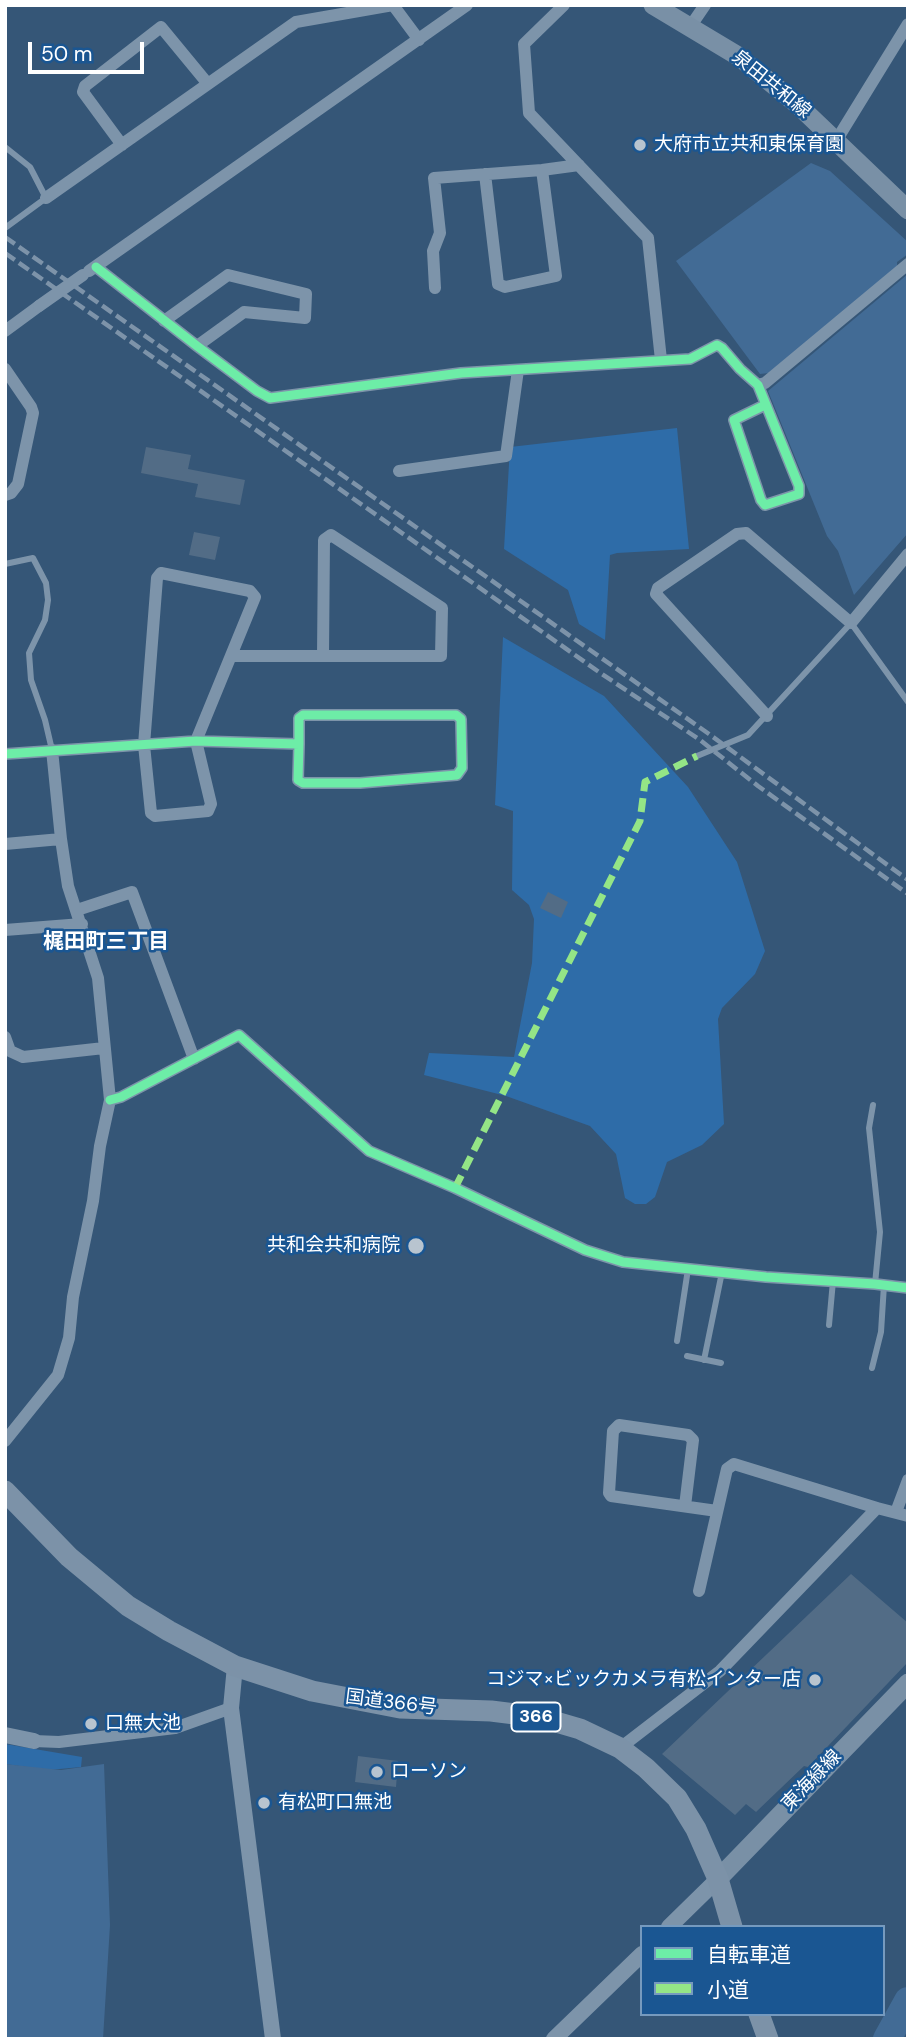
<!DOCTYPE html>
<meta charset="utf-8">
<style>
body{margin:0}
#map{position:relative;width:913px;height:2044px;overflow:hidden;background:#355677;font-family:"DM Sans","Noto Sans JP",sans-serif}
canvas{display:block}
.frame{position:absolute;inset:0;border:7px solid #fff;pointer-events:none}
.legend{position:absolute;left:640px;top:1925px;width:245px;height:91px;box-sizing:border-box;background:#1a5692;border:2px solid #769abe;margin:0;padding:9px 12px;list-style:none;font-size:21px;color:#fff}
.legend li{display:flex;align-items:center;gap:14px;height:35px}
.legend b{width:35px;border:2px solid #769abe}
.scale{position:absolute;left:28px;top:42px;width:116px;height:32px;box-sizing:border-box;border:4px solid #fff;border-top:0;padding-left:9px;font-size:21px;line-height:24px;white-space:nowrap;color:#fff;-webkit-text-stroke:5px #1a5692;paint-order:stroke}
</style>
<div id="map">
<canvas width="913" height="2044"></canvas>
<div class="frame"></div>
<ul class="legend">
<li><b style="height:9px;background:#6deda7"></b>自転車道</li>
<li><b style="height:9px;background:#94e586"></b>小道</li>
</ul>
<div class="scale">50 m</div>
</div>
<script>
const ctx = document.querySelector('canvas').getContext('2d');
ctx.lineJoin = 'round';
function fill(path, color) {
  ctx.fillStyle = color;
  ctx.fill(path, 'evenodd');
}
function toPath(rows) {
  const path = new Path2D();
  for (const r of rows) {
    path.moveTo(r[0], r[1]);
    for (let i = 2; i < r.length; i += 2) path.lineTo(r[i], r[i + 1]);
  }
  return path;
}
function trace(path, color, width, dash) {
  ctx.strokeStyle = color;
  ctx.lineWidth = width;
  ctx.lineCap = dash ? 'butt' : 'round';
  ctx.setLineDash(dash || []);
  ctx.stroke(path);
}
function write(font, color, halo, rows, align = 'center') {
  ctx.font = font + ' "DM Sans","Noto Sans JP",sans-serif';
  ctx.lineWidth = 5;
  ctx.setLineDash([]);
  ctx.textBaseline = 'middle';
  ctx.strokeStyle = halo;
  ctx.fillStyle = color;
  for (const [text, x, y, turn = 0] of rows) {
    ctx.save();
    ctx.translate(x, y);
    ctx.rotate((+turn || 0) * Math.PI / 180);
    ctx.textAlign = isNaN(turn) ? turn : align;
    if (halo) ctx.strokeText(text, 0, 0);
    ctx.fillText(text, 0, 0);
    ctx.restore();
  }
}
fill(toPath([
 [677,428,689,549,617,553,610,555,605,640,579,624,568,590,504,549,510,447],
 [503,637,604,696,688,787,737,862,765,951,755,974,722,1008,718,1019,724,1124,702,1145,667,1162,655,1197,646,1204,635,1204,625,1198,616,1154,590,1126,506,1096,424,1075,429,1053,514,1057,532,963,534,919,529,905,512,890,513,811,495,805],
 [5,1744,82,1757,81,1767,49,1770,5,1764]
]), '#2e6ca8');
fill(toPath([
 [811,163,830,171,908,242,908,254,897,262,897,268,769,373,760,374,676,261],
 [908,274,908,533,854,595,838,551,827,536,768,391],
 [5,1764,61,1770,104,1764,110,1925,103,2039,5,2039]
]), '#426b95');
trace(toPath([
 [887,2039,908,2001]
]), '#426b95', 28);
fill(toPath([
 [146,447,191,455,188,469,245,480,240,505,195,497,198,484,141,473],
 [194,532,220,537,215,560,189,555],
 [548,892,568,902,561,918,540,908],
 [851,1574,908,1623,908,1662,808,1767,804,1766,756,1812,746,1804,735,1815,662,1754],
 [358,1756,398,1761,396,1787,355,1782]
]), '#526c86');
trace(toPath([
 [5,147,30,167,46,198,5,228],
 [5,564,33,558,46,583,48,600,45,620,29,653,31,680,45,720,52,750],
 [697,756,748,735,851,623,908,702],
 [873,1105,869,1128,880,1232,875,1284],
 [829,1325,833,1281],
 [677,1341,688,1269],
 [687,1356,721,1363],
 [704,1360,722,1272],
 [872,1368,881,1332,884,1285]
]), '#7d94aa', 6);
trace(toPath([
 [393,5,419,40],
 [564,5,524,44,529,113,648,238,661,360],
 [690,27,705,5],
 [836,141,908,24],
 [122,145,83,92,85,86,161,27,208,84],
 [485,174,498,284,505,287,556,276,542,170],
 [46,198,296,22,393,5],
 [96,267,197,346,257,391,270,398,461,373,690,359,717,345,722,348,740,369,758,385,799,486,799,494,765,505,761,500,734,420,765,405],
 [89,271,467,5],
 [435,288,433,251,440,233,434,178,542,170,579,165],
 [164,321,228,275,306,294,305,318,244,312,197,346],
 [5,331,39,306],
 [5,369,31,407,33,413,18,484,11,493,5,495],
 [758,385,765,383,908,264],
 [399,471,506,456,518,370],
 [161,573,250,591,255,597,196,741,211,804,208,811,155,816,151,813,144,745,157,578,161,573],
 [231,656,441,656,442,608,331,535,324,540,323,656],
 [767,716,656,594,658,588,737,534,746,533,851,623,908,554],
 [5,754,196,741,299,744,299,718,303,715,456,715,461,719,462,768,457,775,360,783,303,783,298,780,299,744],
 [5,844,61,839],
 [77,910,132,892,194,1059],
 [5,930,82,924],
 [5,1037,10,1051,23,1057,104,1048],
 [110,1100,121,1097,239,1035,369,1151,455,1188,585,1250,623,1262,766,1277,875,1284,908,1288],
 [5,1441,58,1375,69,1338,73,1297,93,1201,100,1146,110,1100,98,978,68,886,61,839,52,750],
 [685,1506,693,1440,688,1435,619,1425,613,1431,609,1493,611,1496,717,1511],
 [896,1512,908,1480],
 [699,1591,727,1469,734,1464,877,1508],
 [34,1741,59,1742,175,1728,231,1708],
 [620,1748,720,1671,877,1508,908,1516]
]), '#7d94aa', 12);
trace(toPath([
 [235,1666,231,1708,273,2039],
 [5,1735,34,1741],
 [669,1927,718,1879],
 [554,2039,642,1954]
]), '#7d94aa', 16);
trace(toPath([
 [653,5,738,56,798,105,908,210],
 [718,1879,908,1683]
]), '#7990a6', 19);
trace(toPath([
 [5,1491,69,1557,128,1606,169,1631,235,1666,312,1691,400,1708,491,1711,539,1717,580,1729,620,1748,646,1768,677,1798,696,1829,718,1879,732,1927],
 [759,2014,768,2039]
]), '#7c92a8', 21);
trace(toPath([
 [5,237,709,734,908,880],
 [5,253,599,672,700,740,758,786,908,894]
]), '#7d93a9', 4.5, [12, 5]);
trace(toPath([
 [39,306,83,275]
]), '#7d94aa', 12);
trace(toPath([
 [455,1188,640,821,645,782,697,756]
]), '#94e586', 7, [14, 7]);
trace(toPath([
 [96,267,197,346,257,391,270,398,461,373,690,359,717,345,722,348,740,369,758,385,799,486,799,494,765,505,761,500,734,420,765,405],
 [5,754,196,741,299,744,299,718,303,715,456,715,461,719,462,768,457,775,360,783,303,783,298,780,299,744],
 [110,1100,121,1097,239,1035,369,1151,455,1188,585,1250,623,1262,766,1277,875,1284,908,1288]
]), '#6deda7', 9);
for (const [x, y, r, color] of [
 [640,145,7,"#b8c4cf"],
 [416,1246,9,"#b8c4cf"],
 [815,1680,7,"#b8c4cf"],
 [91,1724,7,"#b8c4cf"],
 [377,1772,7,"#b8c4cf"],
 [264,1803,7,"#b8c4cf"]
]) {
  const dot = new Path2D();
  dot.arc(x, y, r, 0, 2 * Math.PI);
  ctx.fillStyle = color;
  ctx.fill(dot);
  trace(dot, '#1a5692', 2.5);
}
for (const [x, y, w] of [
 [536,1717,49]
]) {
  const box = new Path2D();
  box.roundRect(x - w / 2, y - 14.5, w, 29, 5);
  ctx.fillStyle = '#1a5692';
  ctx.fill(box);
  trace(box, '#fff', 2);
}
write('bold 18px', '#fff', null, [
 ["366",536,1717]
]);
write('19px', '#fff', '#1a5692', [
 ["泉田共和線",771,85,39],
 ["国道366号",391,1703,7],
 ["東海緑線",812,1781,-46]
]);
write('19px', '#fff', '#1a5692', [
 ["大府市立共和東保育園",654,145],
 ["共和会共和病院",400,1246,"right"],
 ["コジマ×ビックカメラ有松インター店",801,1680,"right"],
 ["口無大池",105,1724],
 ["ローソン",391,1772],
 ["有松町口無池",278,1803]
], 'left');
write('bold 21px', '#fff', '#1a5692', [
 ["梶田町三丁目",106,942]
]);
</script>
